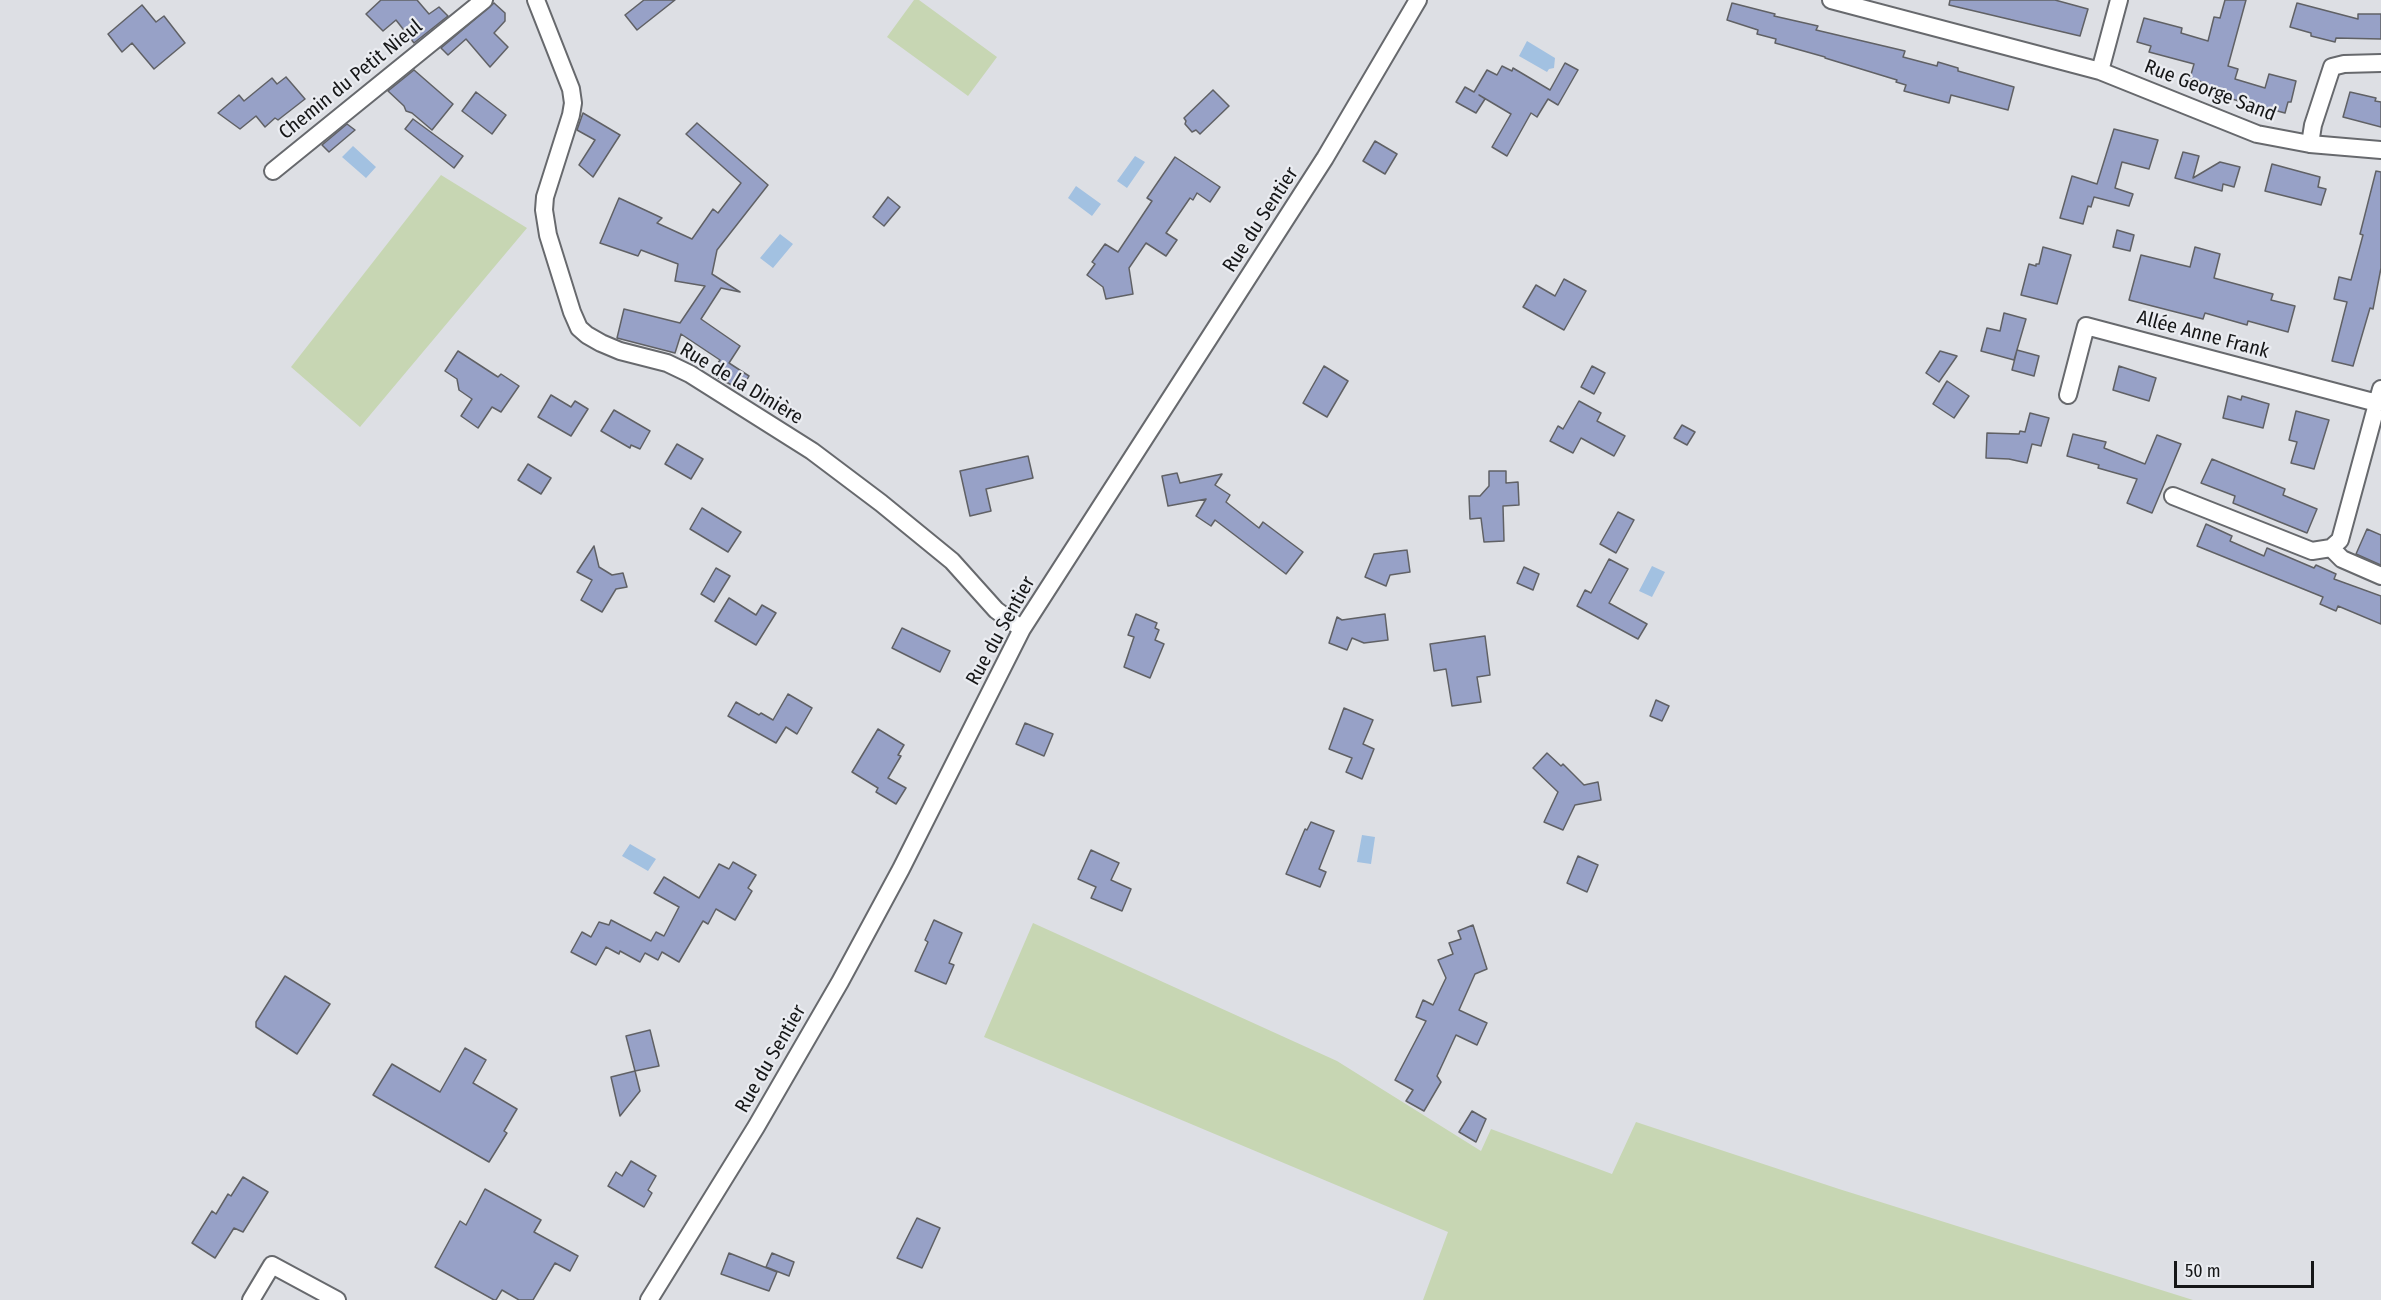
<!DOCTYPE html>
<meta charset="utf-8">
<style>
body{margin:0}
#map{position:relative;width:2381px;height:1300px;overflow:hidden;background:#dddfe4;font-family:"Fira Sans Condensed",sans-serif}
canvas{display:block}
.scale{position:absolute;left:2174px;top:1261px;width:140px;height:27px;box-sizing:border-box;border:3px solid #151617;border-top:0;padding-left:8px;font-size:18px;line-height:21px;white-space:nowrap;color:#151617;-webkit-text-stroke:4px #eaecf1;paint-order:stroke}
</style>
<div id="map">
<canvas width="2381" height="1300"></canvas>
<div class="scale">50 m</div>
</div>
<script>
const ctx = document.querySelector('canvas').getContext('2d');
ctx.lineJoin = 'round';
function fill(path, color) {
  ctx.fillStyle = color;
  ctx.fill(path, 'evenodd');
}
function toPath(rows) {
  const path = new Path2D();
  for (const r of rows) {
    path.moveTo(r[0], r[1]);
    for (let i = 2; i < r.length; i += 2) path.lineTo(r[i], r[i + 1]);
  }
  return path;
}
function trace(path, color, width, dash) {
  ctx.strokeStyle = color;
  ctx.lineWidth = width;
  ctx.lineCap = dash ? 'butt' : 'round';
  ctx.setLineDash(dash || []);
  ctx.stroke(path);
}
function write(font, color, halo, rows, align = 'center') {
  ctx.font = font + ' "Fira Sans Condensed",sans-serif';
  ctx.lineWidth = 4.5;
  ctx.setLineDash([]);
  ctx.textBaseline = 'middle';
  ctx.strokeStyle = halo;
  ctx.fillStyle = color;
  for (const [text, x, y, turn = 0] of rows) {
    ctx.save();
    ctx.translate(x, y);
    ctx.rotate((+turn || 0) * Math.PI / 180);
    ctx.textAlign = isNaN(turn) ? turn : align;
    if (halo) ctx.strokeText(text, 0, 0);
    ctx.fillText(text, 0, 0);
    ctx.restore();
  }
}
fill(toPath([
 [914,0,919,0,997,57,968,96,887,37],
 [441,175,527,228,360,427,291,367],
 [1033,923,1337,1061,1481,1151,1491,1129,1612,1174,1636,1122,1839,1189,2193,1300,1423,1300,1448,1232,984,1037]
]), '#c7d6b3');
fill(toPath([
 [1527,41,1555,58,1554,68,1549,69,1547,72,1519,56],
 [353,146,376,167,366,178,342,157],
 [1135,156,1145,162,1127,188,1117,181],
 [1076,186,1101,204,1092,216,1068,198],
 [780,234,793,244,773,268,760,258],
 [1652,566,1665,572,1652,597,1639,591],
 [1362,835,1375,837,1371,864,1357,862],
 [630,844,656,859,648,871,622,856]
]), '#a2c1e1');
const building = toPath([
 [381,0,417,0,429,14,439,7,448,16,414,43,396,20,383,31,366,14,381,0],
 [644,0,675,0,637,30,625,15,644,0],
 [1950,0,2055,0,2088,9,2080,36,1949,5,1950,0],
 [2225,0,2246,0,2228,66,2238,69,2235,79,2265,88,2269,74,2296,81,2291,102,2288,102,2285,113,2220,96,2222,90,2202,85,2202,82,2190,78,2194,64,2149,52,2151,46,2137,42,2144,18,2182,28,2181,33,2208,41,2214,17,2220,18,2225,0],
 [494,3,505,13,505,21,494,33,508,47,490,67,466,39,448,55,441,48,494,3],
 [1732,3,1775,14,1774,16,1818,26,1816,30,1905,51,1903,57,1937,66,1938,62,1958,68,1958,71,2014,87,2008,110,1951,95,1949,103,1904,91,1906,85,1896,82,1897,80,1825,58,1825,57,1775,43,1776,39,1757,34,1758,30,1727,20,1732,3],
 [2297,3,2358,19,2358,14,2381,14,2381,39,2336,38,2335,42,2311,36,2311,33,2290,27,2297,3],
 [142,5,156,22,164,16,185,43,154,69,132,43,122,52,108,34,142,5],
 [1565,63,1578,70,1558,105,1548,99,1537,117,1531,113,1507,156,1492,147,1511,114,1479,95,1485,99,1476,113,1456,102,1465,87,1474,92,1487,70,1497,75,1502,66,1512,71,1513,68,1550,90,1565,63],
 [414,70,453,104,432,130,412,113,406,111,404,106,388,91,414,70],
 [286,77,305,99,278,120,275,118,265,127,256,116,240,129,218,113,239,95,244,101,272,78,277,84,286,77],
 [1213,90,1229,106,1200,134,1196,130,1192,132,1185,124,1186,121,1184,118,1213,90],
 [476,92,506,115,492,134,462,111,476,92],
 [2350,92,2376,98,2375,101,2381,102,2381,127,2343,117,2350,92],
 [583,113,620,135,593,177,579,165,595,140,577,130,583,113],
 [413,119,463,156,454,168,405,129,413,119],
 [697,123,768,185,717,250,712,274,740,292,721,288,701,319,740,346,729,363,749,376,741,390,711,374,720,360,681,334,675,353,617,338,624,309,680,323,705,286,675,281,678,264,641,250,638,256,600,243,619,198,662,218,657,223,692,239,713,209,718,213,741,183,686,134,697,123],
 [347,124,355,130,329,152,322,145,347,124],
 [2114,129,2158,140,2149,169,2122,162,2115,188,2133,194,2129,206,2094,197,2091,207,2088,206,2083,224,2060,218,2072,176,2097,184,2114,129],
 [1375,141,1397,154,1385,174,1363,161,1375,141],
 [2183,152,2199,156,2193,178,2220,162,2240,167,2234,187,2223,184,2222,191,2175,178,2183,152],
 [1175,157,1220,187,1210,202,1197,193,1193,200,1190,198,1166,233,1177,240,1166,256,1146,243,1129,268,1133,294,1106,299,1103,287,1087,275,1095,264,1092,262,1105,244,1118,252,1152,201,1147,198,1175,157],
 [2272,164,2320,177,2318,187,2326,189,2321,205,2265,191,2272,164],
 [2376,171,2381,172,2381,268,2373,309,2370,308,2353,366,2332,361,2347,302,2334,299,2339,277,2351,280,2363,235,2360,234,2376,171],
 [888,197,900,207,884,226,873,217,888,197],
 [2117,230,2134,235,2130,251,2113,247,2117,230],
 [2043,247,2071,255,2057,304,2021,295,2029,264,2036,266,2036,264,2039,264,2043,247],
 [2195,247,2220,254,2214,278,2273,294,2271,300,2295,306,2288,332,2248,321,2247,325,2205,313,2203,319,2129,300,2141,255,2190,267,2195,247],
 [1564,279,1586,291,1564,330,1523,307,1536,285,1555,296,1564,279],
 [2004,313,2026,319,2014,360,1981,351,1987,328,2000,331,2004,313],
 [2017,350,2039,356,2034,376,2012,370,2017,350],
 [458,351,498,377,501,374,519,386,501,412,492,407,478,428,461,416,472,399,459,390,457,379,445,371,458,351],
 [1940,351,1957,356,1939,382,1926,373,1940,351],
 [1324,366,1348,381,1327,417,1303,403,1324,366],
 [1592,366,1605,373,1594,394,1581,387,1592,366],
 [2119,366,2156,378,2149,401,2113,390,2119,366],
 [1947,381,1969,396,1954,418,1933,404,1947,381],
 [551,395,571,407,575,401,588,409,571,436,538,417,551,395],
 [2228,396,2241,400,2242,396,2269,404,2263,428,2223,418,2228,396],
 [1579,401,1601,413,1597,421,1625,436,1614,456,1581,438,1573,453,1550,441,1558,426,1563,429,1579,401],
 [614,410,650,431,640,449,631,445,630,448,601,431,614,410],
 [2296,411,2329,420,2314,469,2291,463,2297,442,2289,440,2296,411],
 [2030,413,2049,418,2041,446,2032,444,2027,463,2009,459,1986,458,1987,433,2019,434,2020,431,2025,432,2030,413],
 [1682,425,1695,432,1687,445,1674,438,1682,425],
 [2073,434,2106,442,2104,448,2145,464,2157,435,2181,444,2152,513,2127,503,2137,479,2098,468,2099,465,2067,456,2073,434],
 [677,444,703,459,691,479,665,464,677,444],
 [1028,456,1033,478,986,489,991,511,970,516,960,471,1028,456],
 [2212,459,2285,489,2283,495,2317,509,2307,533,2233,503,2235,496,2201,483,2212,459],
 [528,464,551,478,541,494,518,480,528,464],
 [1489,471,1506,471,1506,483,1518,482,1519,505,1503,506,1504,541,1484,542,1481,518,1470,519,1469,496,1480,496,1489,486,1489,471],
 [1177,473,1180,483,1222,474,1215,485,1230,495,1226,502,1259,528,1263,522,1303,552,1286,574,1215,520,1211,526,1196,516,1206,499,1168,506,1162,476,1177,473],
 [702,508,741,532,728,552,690,529,702,508],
 [1618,512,1634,520,1616,553,1600,544,1618,512],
 [2206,524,2232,536,2230,541,2264,556,2267,548,2314,568,2316,565,2336,574,2334,579,2381,596,2381,624,2338,606,2336,611,2320,604,2323,597,2197,546,2206,524],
 [2367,529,2381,535,2381,565,2356,554,2367,529],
 [594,546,599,567,612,575,623,573,627,587,616,589,602,612,581,600,592,580,577,572,594,546],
 [1407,550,1410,572,1390,575,1386,586,1365,577,1374,554,1407,550],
 [1609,559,1628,569,1609,603,1647,624,1638,639,1577,606,1585,590,1591,593,1609,559],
 [1524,567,1539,574,1533,590,1517,583,1524,567],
 [716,568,730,576,714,602,701,594,716,568],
 [729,598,756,615,762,605,776,613,756,645,715,621,729,598],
 [1136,614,1157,623,1155,628,1159,630,1155,640,1164,644,1150,678,1124,667,1134,637,1128,635,1136,614],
 [1385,614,1388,640,1364,643,1352,638,1347,650,1329,643,1337,617,1342,620,1385,614],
 [902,628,950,651,940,672,892,648,902,628],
 [1485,636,1490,675,1477,677,1481,702,1452,706,1446,669,1434,671,1430,644,1485,636],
 [788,694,812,708,797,734,786,727,776,743,728,716,736,702,759,715,761,713,773,720,788,694],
 [1656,700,1669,706,1662,721,1650,716,1656,700],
 [1344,708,1373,720,1363,744,1374,749,1362,779,1346,772,1352,758,1329,749,1344,708],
 [1025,723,1053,734,1044,756,1016,744,1025,723],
 [878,729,904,745,898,755,901,756,888,778,906,788,896,804,876,792,878,788,852,772,878,729],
 [1547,753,1561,766,1563,764,1584,785,1598,782,1601,800,1575,805,1563,830,1544,822,1558,792,1533,768,1547,753],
 [1311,822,1334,831,1319,869,1326,872,1320,887,1286,874,1305,829,1307,830,1311,822],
 [1091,850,1119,863,1111,880,1131,889,1122,911,1091,898,1096,887,1078,879,1091,850],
 [1578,856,1598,865,1587,892,1567,883,1578,856],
 [733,862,756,875,748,888,752,891,735,920,716,909,708,924,703,921,679,962,662,952,658,960,645,953,640,962,620,951,619,954,606,947,596,965,571,952,582,932,591,937,599,922,609,925,611,920,651,941,656,932,664,936,679,907,654,893,664,877,699,898,719,864,729,869,733,862],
 [934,920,962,933,949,963,954,965,946,984,915,971,928,942,925,940,934,920],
 [1473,925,1487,969,1475,974,1459,1010,1487,1023,1477,1045,1456,1035,1437,1076,1441,1082,1424,1111,1406,1101,1413,1090,1395,1080,1426,1021,1416,1017,1423,1000,1433,1005,1446,978,1438,960,1453,954,1449,943,1461,939,1458,931,1473,925],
 [285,976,330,1004,297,1054,256,1027,256,1022,285,976],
 [650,1030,659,1066,635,1071,640,1091,620,1116,611,1077,635,1071,626,1036,650,1030],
 [465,1048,486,1060,473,1083,517,1109,504,1131,507,1133,489,1162,373,1095,392,1064,440,1092,465,1048],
 [1472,1111,1486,1119,1476,1142,1459,1132,1472,1111],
 [631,1161,656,1176,648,1190,652,1193,644,1207,608,1186,616,1172,622,1176,631,1161],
 [243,1177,268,1192,243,1232,234,1228,215,1258,192,1243,212,1211,216,1214,228,1194,231,1196,243,1177],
 [485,1189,541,1220,534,1232,578,1256,570,1271,555,1263,533,1300,519,1300,502,1290,496,1300,494,1300,435,1267,460,1221,466,1225,485,1189],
 [917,1218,940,1228,922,1268,897,1258,917,1218],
 [729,1253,777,1272,769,1291,721,1274,729,1253],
 [772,1253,794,1262,789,1276,766,1267,772,1253]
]);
fill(building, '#97a1c7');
trace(building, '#606165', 1.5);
const minor = toPath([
 [536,0,571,89,573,103,571,115,545,197,544,210,548,235,572,312,579,328,587,335,601,343,620,351,667,363,690,374,812,451,881,503,952,561,996,610,1022,629],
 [1831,0,2100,71,2257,134,2310,144,2381,150],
 [2100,71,2119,0],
 [2310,144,2313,125,2332,67,2344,64,2381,63],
 [273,171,484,0],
 [2068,395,2086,326,2377,403],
 [2173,496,2312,551,2331,548,2340,540,2381,389],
 [2331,548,2342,559,2381,576],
 [251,1300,272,1265,337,1300],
 [649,1300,756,1127,840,982,901,869,1022,629,1325,158,1418,0]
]);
trace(minor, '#67696d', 20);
trace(minor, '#fff', 16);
write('20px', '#151617', '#eaecf1', [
 ["Chemin du Petit Nieul",351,80,-39],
 ["Rue George Sand",2210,91,21],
 ["Rue du Sentier",1261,220,-57],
 ["Allée Anne Frank",2203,335,15],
 ["Rue de la Dinière",741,384,31],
 ["Rue du Sentier",1001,631,-61],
 ["Rue du Sentier",771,1059,-60]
]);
</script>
